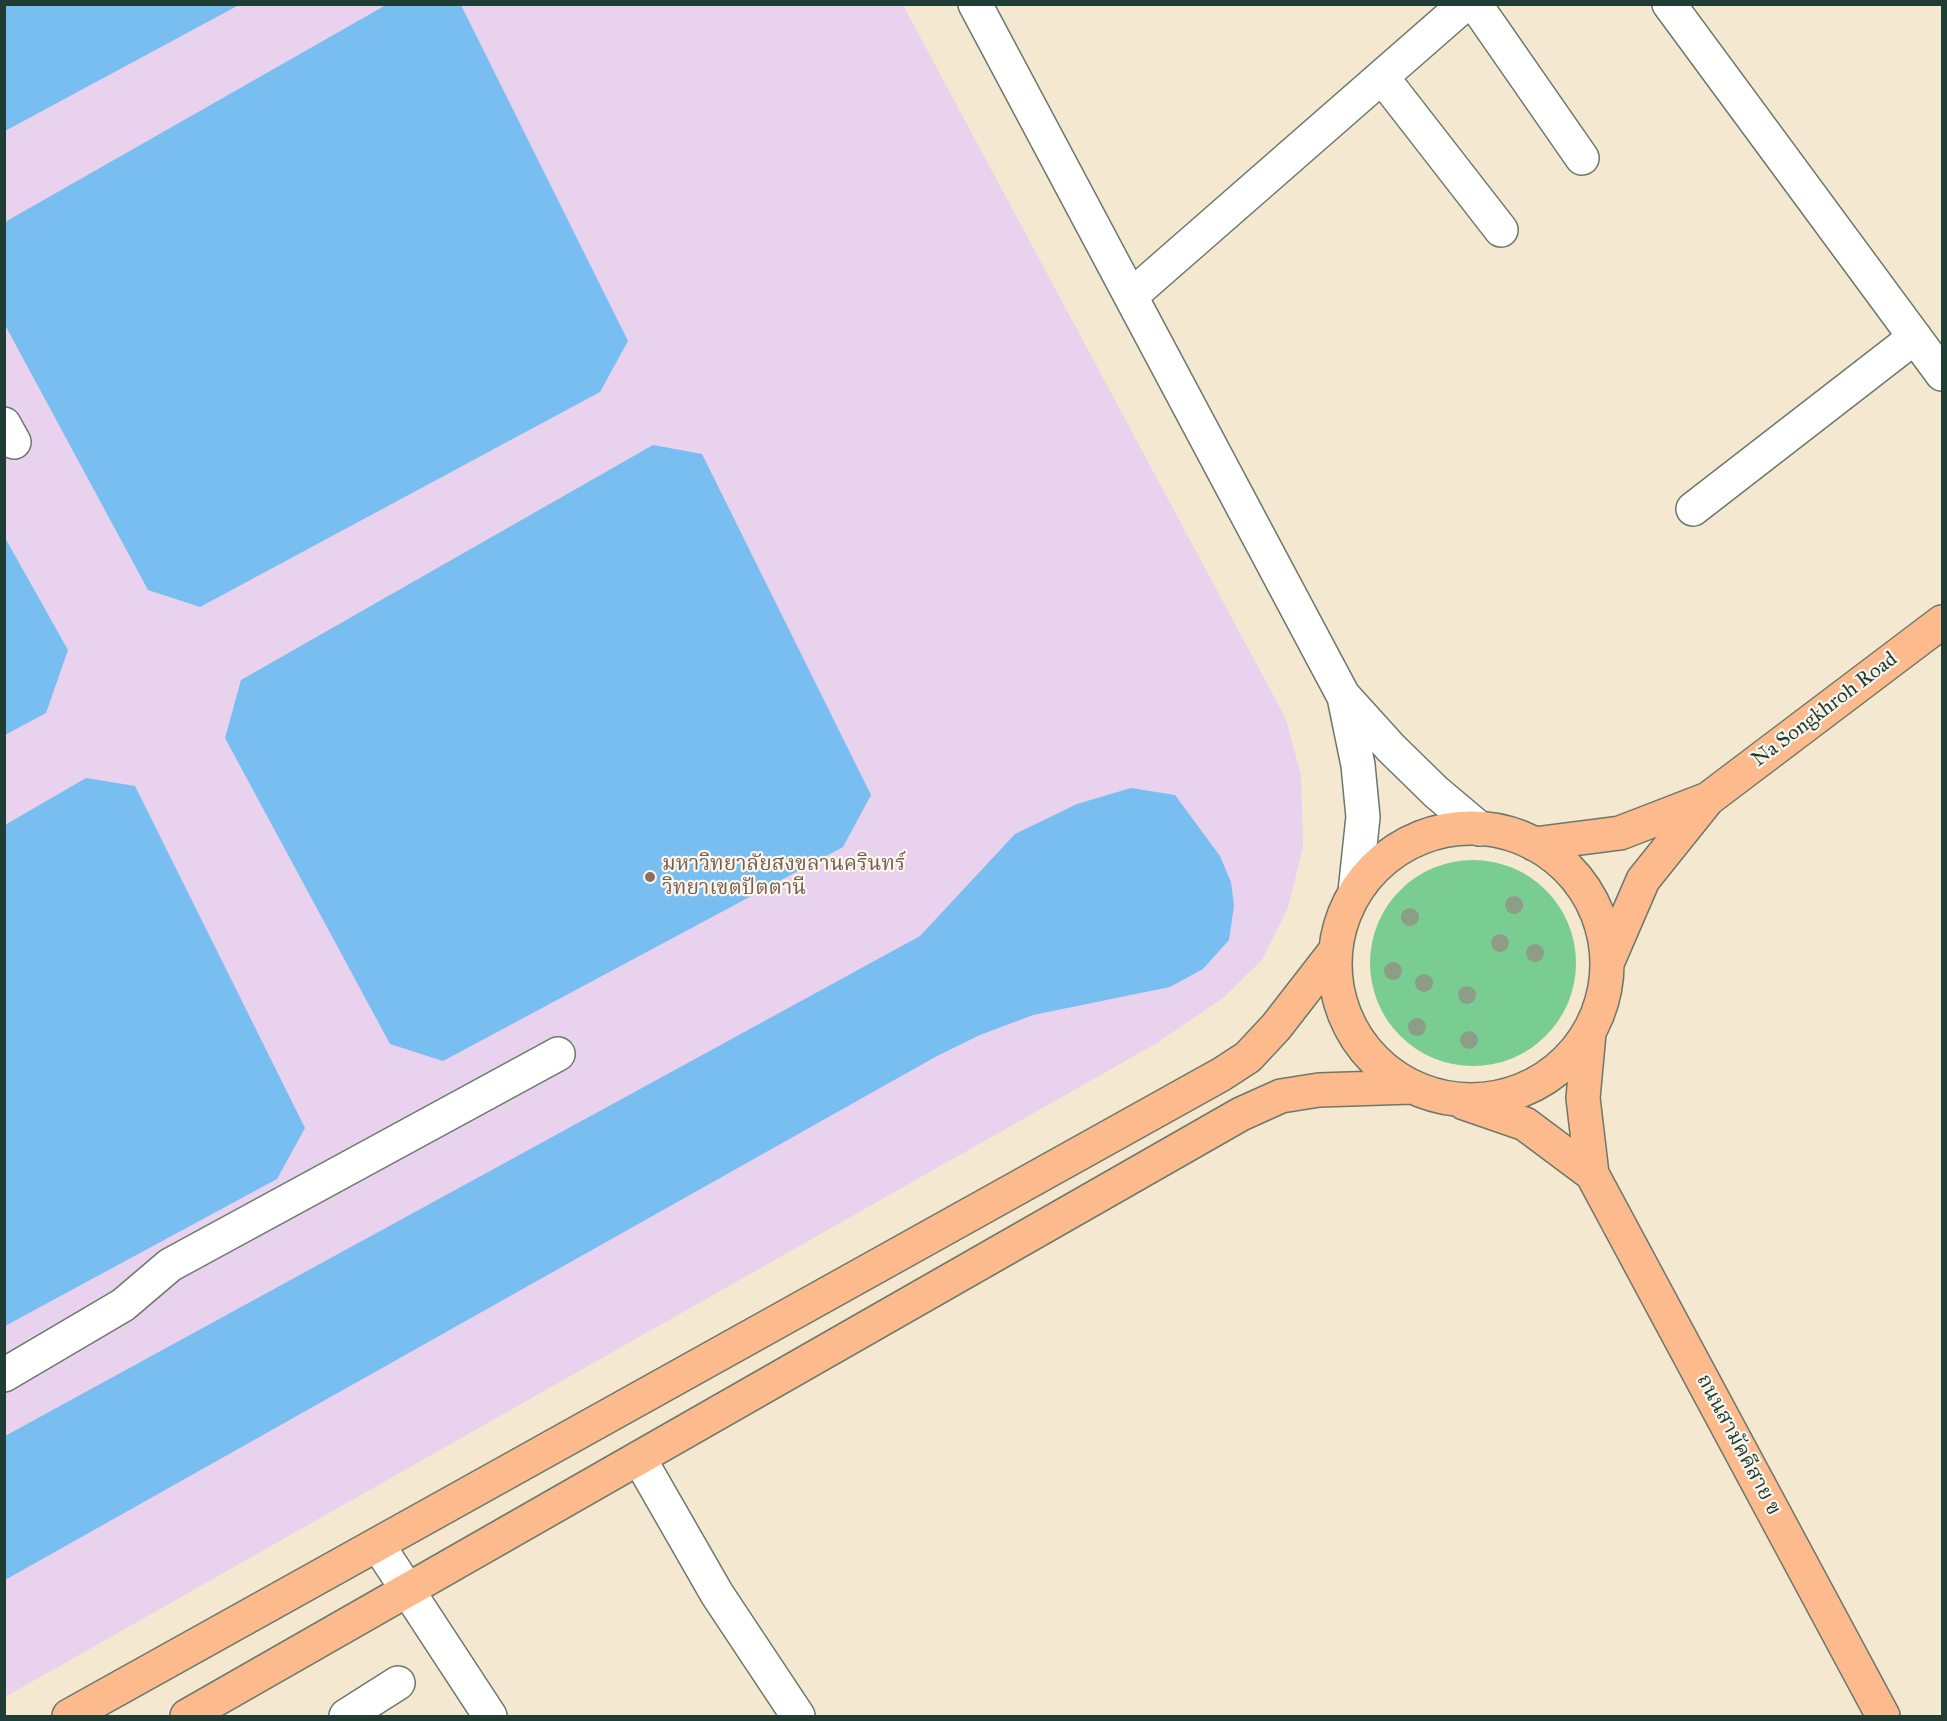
<!DOCTYPE html>
<meta charset="utf-8">
<style>
body{margin:0}
#map{position:relative;width:1947px;height:1721px;overflow:hidden;background:#f5e8d1;font-family:"IM FELL Great Primer",serif}
canvas{display:block}
.frame{position:absolute;inset:0;border:6px solid #1f3d34;pointer-events:none}
</style>
<div id="map">
<canvas width="1947" height="1721"></canvas>
<div class="frame"></div>
</div>
<script>
const ctx = document.querySelector('canvas').getContext('2d');
ctx.lineJoin = 'round';
function fill(path, color) {
  ctx.fillStyle = color;
  ctx.fill(path, 'evenodd');
}
function toPath(rows) {
  const path = new Path2D();
  for (const r of rows) {
    if (r.length === 3) {
      path.moveTo(r[0] + r[2], r[1]);
      path.arc(r[0], r[1], r[2], 0, 2 * Math.PI);
      continue;
    }
    path.moveTo(r[0], r[1]);
    for (let i = 2; i < r.length; i += 2) path.lineTo(r[i], r[i + 1]);
  }
  return path;
}
function trace(path, color, width, dash) {
  ctx.strokeStyle = color;
  ctx.lineWidth = width;
  ctx.lineCap = dash ? 'butt' : 'round';
  ctx.setLineDash(dash || []);
  ctx.stroke(path);
}
function write(font, color, halo, rows, align = 'center') {
  ctx.font = font + ' "IM FELL Great Primer","Noto Serif Thai",serif';
  ctx.lineWidth = 4.5;
  ctx.setLineDash([]);
  ctx.textBaseline = 'middle';
  ctx.strokeStyle = halo;
  ctx.fillStyle = color;
  for (const [text, x, y, turn = 0] of rows) {
    ctx.save();
    ctx.translate(x, y);
    ctx.rotate((+turn || 0) * Math.PI / 180);
    ctx.textAlign = isNaN(turn) ? turn : align;
    if (halo) ctx.strokeText(text, 0, 0);
    ctx.fillText(text, 0, 0);
    ctx.restore();
  }
}
fill(toPath([
 [5,5,903,5,1286,719,1301,775,1303,847,1288,908,1262,960,1223,998,1157,1043,5,1697]
]), '#e8d2ee');
fill(toPath([
 [1473,963,103]
]), '#7acd90');
fill(toPath([
 [5,4,239,4,239,5,5,131],
 [386,5,461,5,628,341,600,392,200,607,148,590,5,325,5,222],
 [653,445,702,454,871,795,843,847,443,1061,390,1044,225,738,241,680],
 [4,536,68,650,46,713,5,735],
 [86,778,135,786,305,1128,277,1179,5,1326,5,825],
 [1131,788,1175,795,1220,856,1231,882,1234,906,1229,940,1203,969,1170,987,1033,1015,980,1035,937,1056,5,1580,5,1436,920,936,1015,834,1077,804]
]), '#79bef0');
const minor = toPath([
 [975,4,1343,695,1391,748,1436,792,1480,829],
 [1475,4,1582,158],
 [1669,4,1942,374],
 [1382,77,1501,230],
 [1131,296,1465,4],
 [4,424,14,442],
 [1693,509,1915,337],
 [1344,697,1358,765,1363,817,1355,892],
 [4,1375,123,1305,170,1265,558,1054],
 [639,1458,717,1594,798,1716],
 [378,1545,490,1716],
 [346,1716,398,1683]
]);
const major = toPath([
 [1471,964,136],
 [1534,844,1620,833,1708,799],
 [1608,961,1643,880,1708,799,1942,622],
 [1589,1033,1583,1098,1592,1174,1883,1716],
 [1464,1103,1525,1124,1592,1174],
 [69,1716,1222,1074,1248,1057,1276,1027,1335,951],
 [187,1716,1241,1114,1281,1096,1319,1090,1412,1087]
]);
trace(minor, '#6a796b', 36);
trace(major, '#6a796b', 36);
trace(minor, '#fff', 33);
trace(major, '#fcba8d', 33);
ctx.fillStyle = '#8c9e87';
for (const [x, y] of [
 [1514,905],
 [1410,917],
 [1500,943],
 [1535,953],
 [1393,971],
 [1424,983],
 [1467,995],
 [1417,1027],
 [1469,1040]
]) {
  ctx.beginPath();
  ctx.arc(x, y, 9, 0, 2 * Math.PI);
  ctx.fill();
}
for (const [x, y, r, color] of [
 [650,877,6,"#8d6e63"]
]) {
  const dot = new Path2D();
  dot.arc(x, y, r, 0, 2 * Math.PI);
  ctx.fillStyle = color;
  ctx.fill(dot);
  trace(dot, '#fbf7ec', 2);
}
write('21px', '#1f3d34', '#fbf7ec', [
 ["Na Songkhroh Road",1825,710,-37],
 ["ถนนสามัคคีสาย ข",1738,1445,62]
]);
write('21px', '#785e54', '#fbf7ec', [
 ["มหาวิทยาลัยสงขลานครินทร์",662,865],
 ["วิทยาเขตปัตตานี",662,889]
], 'left');
</script>
